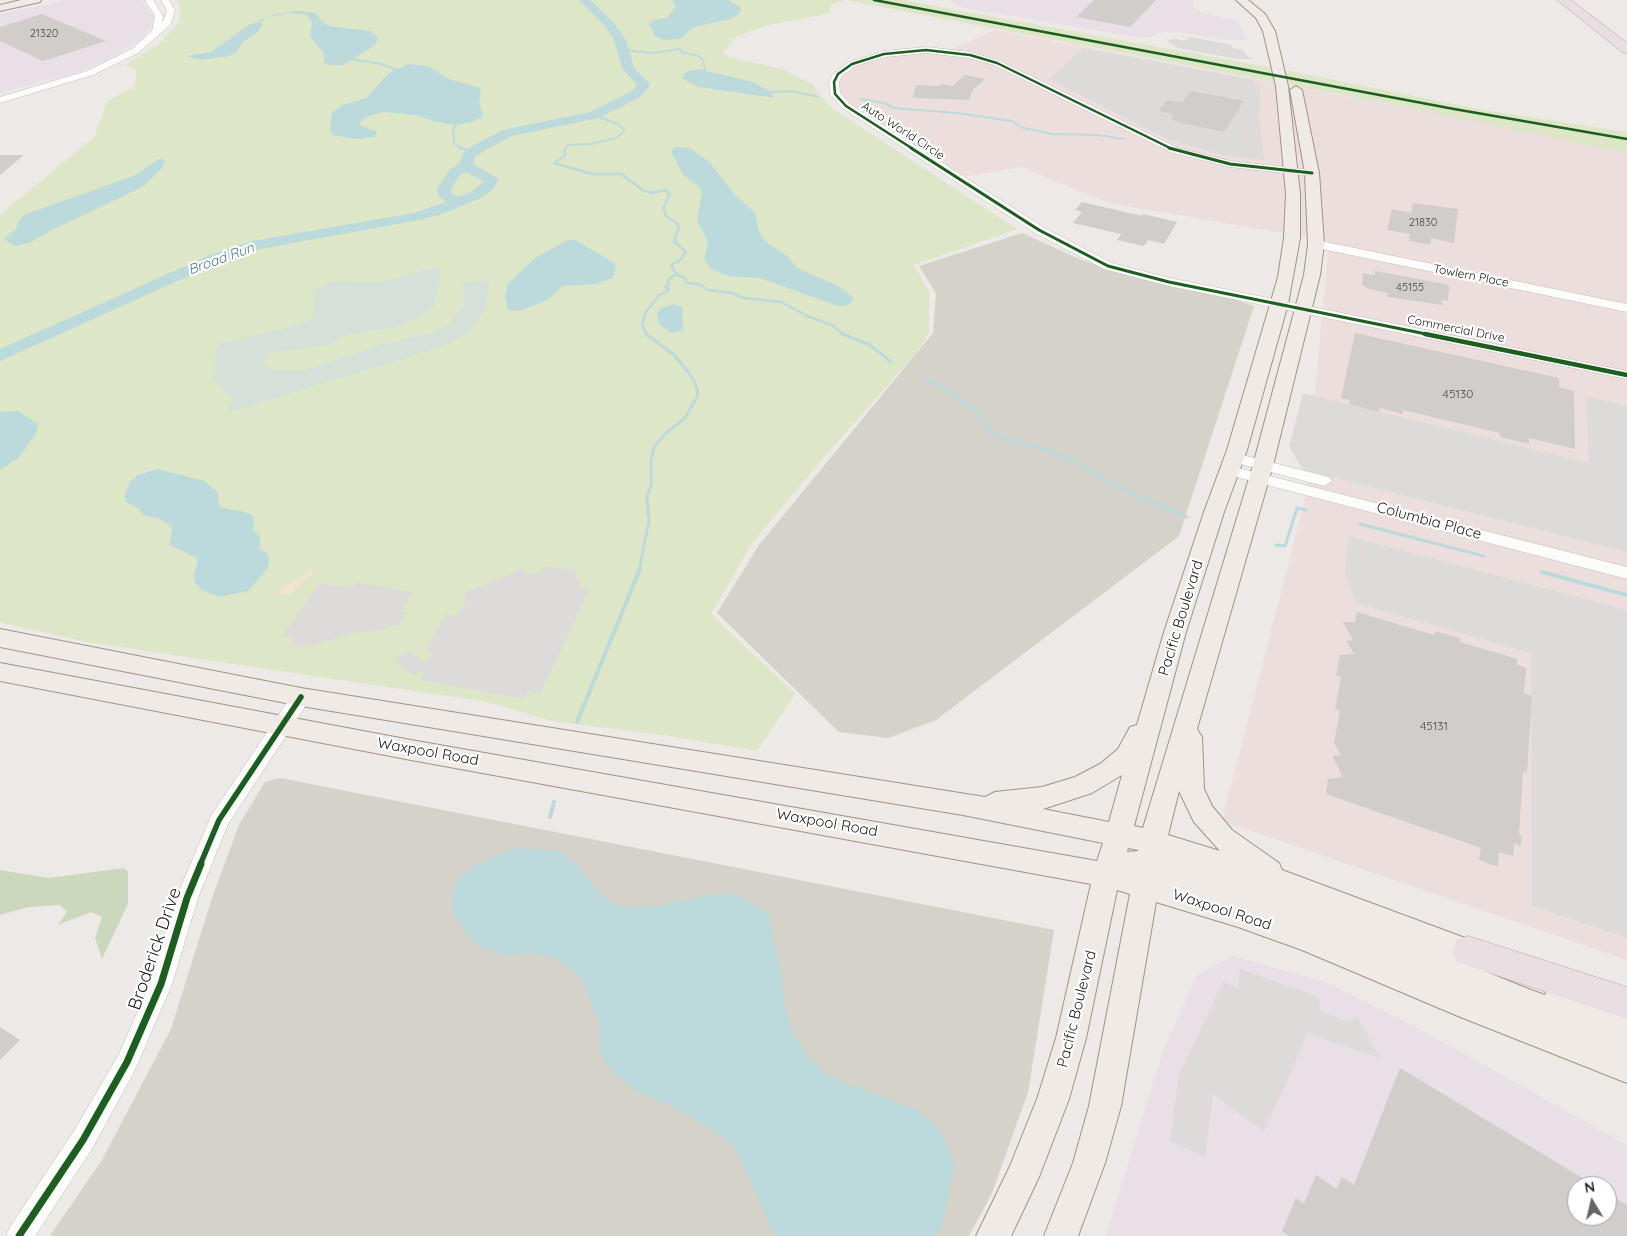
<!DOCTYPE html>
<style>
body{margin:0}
#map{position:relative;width:1627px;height:1236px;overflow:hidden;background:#ece9e6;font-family:Quicksand,sans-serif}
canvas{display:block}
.north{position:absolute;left:1567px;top:1176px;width:50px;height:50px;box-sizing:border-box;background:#fff;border:1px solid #a5a5a5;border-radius:50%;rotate:351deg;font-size:14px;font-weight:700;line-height:20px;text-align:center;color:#1e1e1e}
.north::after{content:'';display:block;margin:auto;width:18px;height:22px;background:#666564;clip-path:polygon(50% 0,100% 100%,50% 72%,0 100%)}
</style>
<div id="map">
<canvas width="1627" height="1236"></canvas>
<div class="north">N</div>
</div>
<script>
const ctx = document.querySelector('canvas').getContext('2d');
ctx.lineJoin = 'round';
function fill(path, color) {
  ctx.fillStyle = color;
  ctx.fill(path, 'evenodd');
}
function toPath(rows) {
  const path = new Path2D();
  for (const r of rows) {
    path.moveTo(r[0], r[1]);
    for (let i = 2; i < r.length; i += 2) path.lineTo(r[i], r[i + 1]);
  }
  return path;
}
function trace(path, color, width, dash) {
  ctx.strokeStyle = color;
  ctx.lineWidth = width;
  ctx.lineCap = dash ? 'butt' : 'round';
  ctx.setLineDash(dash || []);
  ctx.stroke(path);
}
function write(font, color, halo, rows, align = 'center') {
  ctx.font = font + ' Quicksand,sans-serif';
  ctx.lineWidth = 4.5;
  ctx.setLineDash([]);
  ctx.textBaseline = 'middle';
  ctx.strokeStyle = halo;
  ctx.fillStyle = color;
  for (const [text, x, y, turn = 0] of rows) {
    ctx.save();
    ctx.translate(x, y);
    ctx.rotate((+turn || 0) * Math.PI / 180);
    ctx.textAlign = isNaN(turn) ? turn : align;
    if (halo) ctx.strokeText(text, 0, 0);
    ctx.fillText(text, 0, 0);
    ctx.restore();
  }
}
fill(toPath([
 [995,30,1497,125,1627,153,1627,960,1222,821,1305,500,1329,241,1108,203,1022,167,957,178,846,106,834,82,846,67,875,55,948,51]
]), '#eddede');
fill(toPath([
 [68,0,141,0,154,16,152,25,141,40,101,63,66,76,0,93,0,14],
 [949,0,1187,0,1194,1,1193,7,1202,13,1236,20,1242,28,1245,40,1228,40,1180,32,1164,32,1149,37,1129,36,961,7],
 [1232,956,1326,982,1414,1026,1627,1145,1627,1236,1106,1236,1163,1051,1197,976],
 [1577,1186,1607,1186,1607,1216,1577,1216]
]), '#e9dfe6');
fill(toPath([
 [1022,233,1084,261,1141,279,1224,296,1254,306,1179,536,936,720,888,738,839,732,717,613,759,545,933,333,936,293,919,266],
 [280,778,1054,930,1028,1092,992,1193,969,1236,50,1236,102,1160,171,1029,212,898,239,825,265,782]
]), '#d4d2c9');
fill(toPath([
 [177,0,844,0,830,5,830,13,768,25,737,36,722,53,731,58,782,69,813,85,830,107,1017,229,914,265,929,292,929,333,917,352,824,457,752,543,711,614,795,694,757,751,664,735,551,721,488,702,87,642,0,622,0,215,95,136,107,102,135,86,136,70,125,65,160,43,179,22,181,8],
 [846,0,902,0,1300,73,1483,110,1627,132,1627,153,1389,104]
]), '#dde6c7');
fill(toPath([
 [124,868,128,872,128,904,102,959,95,938,102,917,91,912,58,925,67,912,60,905,29,907,0,915,0,870,49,878]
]), '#ccd8bd');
fill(toPath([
 [436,267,439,269,440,276,436,297,433,307,422,316,393,328,349,334,325,346,273,352,267,355,263,364,270,369,282,371,306,370,377,346,436,331,448,325,463,306,463,283,486,280,489,283,487,303,482,316,467,333,444,346,230,412,229,408,234,398,222,389,213,378,215,351,220,343,283,329,308,321,312,317,316,305,313,294,318,288,327,284,338,281,377,283]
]), '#d5e1d8');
fill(toPath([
 [312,570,312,575,303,579,301,585,294,586,295,590,293,593,286,595,279,594,282,588]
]), '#f3e5cd');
fill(toPath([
 [1190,37,1233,45,1232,48,1243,50,1247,56,1253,59,1238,59,1178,48,1168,42,1173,38,1180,40,1187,40],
 [1083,48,1255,80,1253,85,1260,86,1259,118,1264,160,1223,155,1169,140,1049,79],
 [1303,393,1589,463,1586,396,1627,406,1627,552,1303,470,1289,446],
 [1348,536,1627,610,1627,938,1532,906,1531,653,1356,603,1345,573],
 [544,566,575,570,581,587,590,588,540,694,528,691,524,699,420,680,423,672,420,671,413,676,395,660,409,651,425,663,434,652,425,651,446,614,456,616,466,605,464,593,522,569,526,574,540,573],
 [356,582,413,592,401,611,407,612,398,626,388,625,384,631,357,632,310,646,290,646,295,638,282,636,320,583,352,588],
 [1240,969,1319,997,1320,1010,1348,1022,1357,1016,1380,1058,1308,1034,1264,1132,1213,1094,1205,1157,1170,1141,1179,1075,1223,982,1238,988]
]), '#dcdbda');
fill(toPath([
 [672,0,729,0,741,8,739,14,730,19,694,27,680,39,664,40,655,36,649,24,653,20,667,18,676,6],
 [299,11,315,13,324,23,329,26,370,31,377,37,378,40,373,46,344,65,329,65,324,62,324,54,310,36,312,23,306,14,288,13,260,19,276,14],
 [263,23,259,31,242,43,237,52,229,56,200,60,186,56,211,52,250,24],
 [408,64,429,66,446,78,480,88,481,92,479,102,483,116,473,122,455,125,433,121,416,115,384,112,368,116,361,121,360,125,377,132,374,137,357,139,333,135,330,129,332,112,343,105,366,98,389,73],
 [698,69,753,82,769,91,775,98,699,87,682,78,686,72],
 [675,147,690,148,710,163,735,195,755,213,759,232,765,241,786,255,797,268,836,285,852,296,853,300,848,305,838,306,760,278,728,276,711,269,704,260,708,242,697,220,702,192,699,186,684,176,671,152],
 [158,159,165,160,163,167,146,184,136,190,52,230,29,243,15,246,4,239,16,229,19,220,26,214,136,175],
 [568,240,575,240,613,262,616,267,613,278,595,284,563,286,549,299,520,311,508,310,505,296,507,287,510,282,535,258],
 [675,304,682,307,683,330,671,333,659,324,657,314,660,308],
 [18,411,38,424,36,434,18,458,0,470,0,412],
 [157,469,204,481,218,492,219,507,249,513,254,518,253,530,260,536,260,549,267,553,269,558,268,568,248,591,219,597,201,590,195,583,194,575,197,565,197,558,170,545,172,527,160,519,143,515,138,508,126,502,124,496,130,482,138,475],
 [527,848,561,852,577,865,597,891,612,903,631,908,662,906,712,894,735,894,768,914,781,972,785,1008,791,1030,807,1056,829,1077,916,1109,940,1131,955,1162,943,1223,936,1236,774,1236,747,1172,732,1143,681,1111,636,1091,605,1064,600,1048,599,1022,583,982,572,969,549,956,526,953,505,956,478,946,460,925,452,912,455,883,472,867,512,849]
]), '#bcdadc');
trace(toPath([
 [256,24,263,19],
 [623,50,653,53,680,49,683,53,696,55,703,59,705,70],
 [352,59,381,64,397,70],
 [767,92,792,91,818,97],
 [860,99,884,103,894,108,957,113,1012,121,1023,128,1052,134,1097,135,1124,139],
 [457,123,453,130,454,143,463,149],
 [565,149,568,145,591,144,616,138,625,131,618,124,594,115]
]), '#bcdadc', 2);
trace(toPath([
 [459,148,474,151],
 [565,148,565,156,554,163,592,174,621,174,644,191,653,193,665,190,670,194,663,208,667,217,677,223,679,227,674,241,686,252,680,260,671,265,676,274,685,278,686,283,699,284,708,290,732,293,744,298,781,302,807,316,832,325,844,335],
 [647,335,642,324,646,312,659,295,669,290,665,286,669,284,668,280,676,274]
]), '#bcdadc', 2.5);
trace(toPath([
 [842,334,870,345,891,362],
 [924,379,938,385,977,411,993,435,1047,450,1075,462,1118,487,1187,517],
 [1360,524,1484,556],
 [1276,545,1285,546,1297,508,1306,510],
 [639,570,649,521,647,497,651,486,651,459,654,447,666,433,685,418,698,395,695,383,689,373,674,355,646,334]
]), '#bcdadc', 3);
trace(toPath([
 [1542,572,1627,595],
 [577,722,640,569],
 [550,817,554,802]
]), '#bcdadc', 4);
fill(toPath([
 [579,0,590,0,613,22,626,40,634,68,650,84,648,88,640,97,599,118,512,136,484,151,475,157,473,164,499,179,493,189,481,198,439,215,414,221,255,250,222,261,0,361,0,349,210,255,252,241,414,213,446,202,438,195,437,189,450,169,459,164,464,152,474,145,503,130,590,112,632,91,637,85,622,68,614,40,605,26,579,0],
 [466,172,484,181,471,192,458,197,452,193,451,189,460,175,466,172]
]), '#bcdadc');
fill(toPath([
 [1094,0,1156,0,1130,27,1076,17],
 [42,14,106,41,43,61,0,41,0,27],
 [965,75,985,79,973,90,969,100,913,98,916,85,939,86,942,84,953,86],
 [1191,91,1244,101,1224,132,1181,123,1171,119,1174,115,1159,111,1167,100,1182,103],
 [0,155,24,155,0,175],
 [1082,202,1142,216,1143,214,1177,222,1164,244,1148,240,1144,246,1117,240,1121,234,1073,223,1082,212,1075,210],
 [1413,203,1458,209,1454,243,1431,238,1430,245,1409,241,1410,234,1387,230,1392,209,1411,213],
 [1375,271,1445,284,1449,286,1448,301,1442,300,1442,305,1388,297,1387,293,1369,289,1362,285,1363,273,1375,275],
 [1355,333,1559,378,1559,387,1574,391,1575,449,1529,438,1529,444,1500,437,1500,433,1403,410,1403,414,1380,408,1379,412,1349,404,1350,400,1341,398],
 [1357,612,1434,635,1435,631,1460,638,1460,642,1517,659,1517,665,1526,668,1524,693,1532,696,1527,773,1523,772,1519,835,1522,836,1521,846,1514,843,1513,856,1499,852,1498,867,1479,860,1481,848,1326,794,1328,779,1343,777,1332,756,1341,755,1334,742,1340,711,1335,709,1341,677,1336,676,1340,655,1354,654,1346,641,1353,640,1343,622,1355,622],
 [0,1027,20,1040,0,1060],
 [1400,1068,1596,1186,1577,1186,1577,1216,1607,1216,1607,1193,1627,1205,1627,1236,1289,1236,1282,1231,1296,1198,1304,1204,1316,1175,1337,1189,1342,1177,1354,1185]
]), '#d0cdcb');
const minor = toPath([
 [145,0,153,0,163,16,162,23,167,11,161,0,169,0,175,11,170,25,138,53,93,75,0,103,0,97,87,71,132,49,152,31,155,16,145,0],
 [926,47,970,52,1000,61,1178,148,1230,161,1312,170,1317,173,1312,176,1230,167,1170,152,994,65,969,58,926,53,885,57,855,66,842,76,839,82,840,93,850,104,1043,227,1112,263,1170,278,1627,371,1627,379,1169,286,1104,269,1035,233,842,108,830,94,829,82,833,74,849,62,884,51,926,47],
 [1316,240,1627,304,1627,312,1312,247,1310,244,1312,241,1316,240],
 [1234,453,1329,477,1332,481,1324,486,1229,461,1226,458,1229,455,1234,453],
 [1230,466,1627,567,1627,579,1225,474,1222,471,1230,466],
 [301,690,308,692,310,697,308,702,228,824,198,898,172,984,135,1070,92,1149,35,1236,6,1236,10,1227,74,1131,119,1054,150,983,176,898,212,814,294,692,301,690]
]);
const major = toPath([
 [21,0,41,0,40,2,0,11,0,5,21,0],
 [1236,0,1248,0,1265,14,1275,31,1288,86,1300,194,1300,238,1288,304,1247,450,1224,512,1186,632,1134,826,1143,828,1253,465,1304,275,1308,244,1305,173,1290,90,1296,86,1302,90,1319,173,1324,244,1320,275,1273,465,1197,729,1202,737,1204,789,1212,806,1232,830,1279,863,1282,870,1492,948,1496,958,1492,968,1484,971,1531,990,1545,995,1549,983,1559,979,1627,1006,1627,1083,1458,1016,1302,950,1238,927,1156,902,1121,1106,1105,1163,1078,1236,1044,1236,1073,1163,1089,1106,1130,894,1117,890,1086,1038,1069,1099,1039,1177,1011,1236,976,1236,1010,1166,1037,1099,1056,1038,1091,884,411,760,0,681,0,663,411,740,1097,861,1103,843,963,815,301,706,0,647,0,629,301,688,985,797,995,792,1042,787,1075,777,1100,764,1118,749,1130,727,1137,725,1164,632,1204,512,1227,450,1278,277,1284,238,1286,194,1276,86,1263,31,1256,18,1236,0],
 [1122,775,1109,822,1043,809,1092,793,1122,775],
 [1179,791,1194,822,1220,851,1168,835,1179,791],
 [1128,848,1138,850,1138,851,1127,852,1128,848]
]);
const highway = toPath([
 [1557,0,1571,0,1627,43,1627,53,1622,52,1557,0],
 [1468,936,1627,987,1627,1019,1457,962,1452,951,1457,940,1468,936]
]);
trace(minor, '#bfbebd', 1);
trace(major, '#a09385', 2);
trace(highway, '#bea0ad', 1);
fill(minor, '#fcfcfb');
fill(major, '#efeae5');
fill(highway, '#e9dfe2');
trace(toPath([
 [874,0,1454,109,1627,139],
 [913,149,846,106,835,94,834,82,838,74,852,64,884,54,926,50,970,55,997,63,1172,149]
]), '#1b5e20', 2.5);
trace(toPath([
 [911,148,1039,230,1108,266,1169,282,1431,335],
 [1169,148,1230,164,1312,173]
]), '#1b5e20', 3);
trace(toPath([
 [1425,334,1627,375]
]), '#1b5e20', 4.5);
trace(toPath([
 [200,865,219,820,301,697]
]), '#1b5e20', 5.5);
trace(toPath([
 [19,1236,83,1140,127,1062,161,984,187,898,201,864]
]), '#1b5e20', 7);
write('11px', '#4a4a49', null, [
 ["21320",44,34],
 ["21830",1423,223],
 ["45155",1410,288]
]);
write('12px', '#1e1e1e', '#fff', [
 ["Auto World Circle",903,131,33],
 ["Towlern Place",1471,276,11],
 ["Commercial Drive",1456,329,11]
]);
write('12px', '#4a4a49', null, [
 ["45130",1458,394],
 ["45131",1434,726]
]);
write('italic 14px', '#4c7c96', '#fff', [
 ["Broad Run",221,259,-20]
]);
write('15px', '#1e1e1e', '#fff', [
 ["Columbia Place",1429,521,15],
 ["Pacific Boulevard",1181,618,-73],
 ["Waxpool Road",428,752,10],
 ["Waxpool Road",827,823,10],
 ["Waxpool Road",1222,910,18],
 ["Pacific Boulevard",1077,1009,-76]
]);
write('18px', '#1e1e1e', '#fff', [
 ["Broderick Drive",155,949,-71]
]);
</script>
